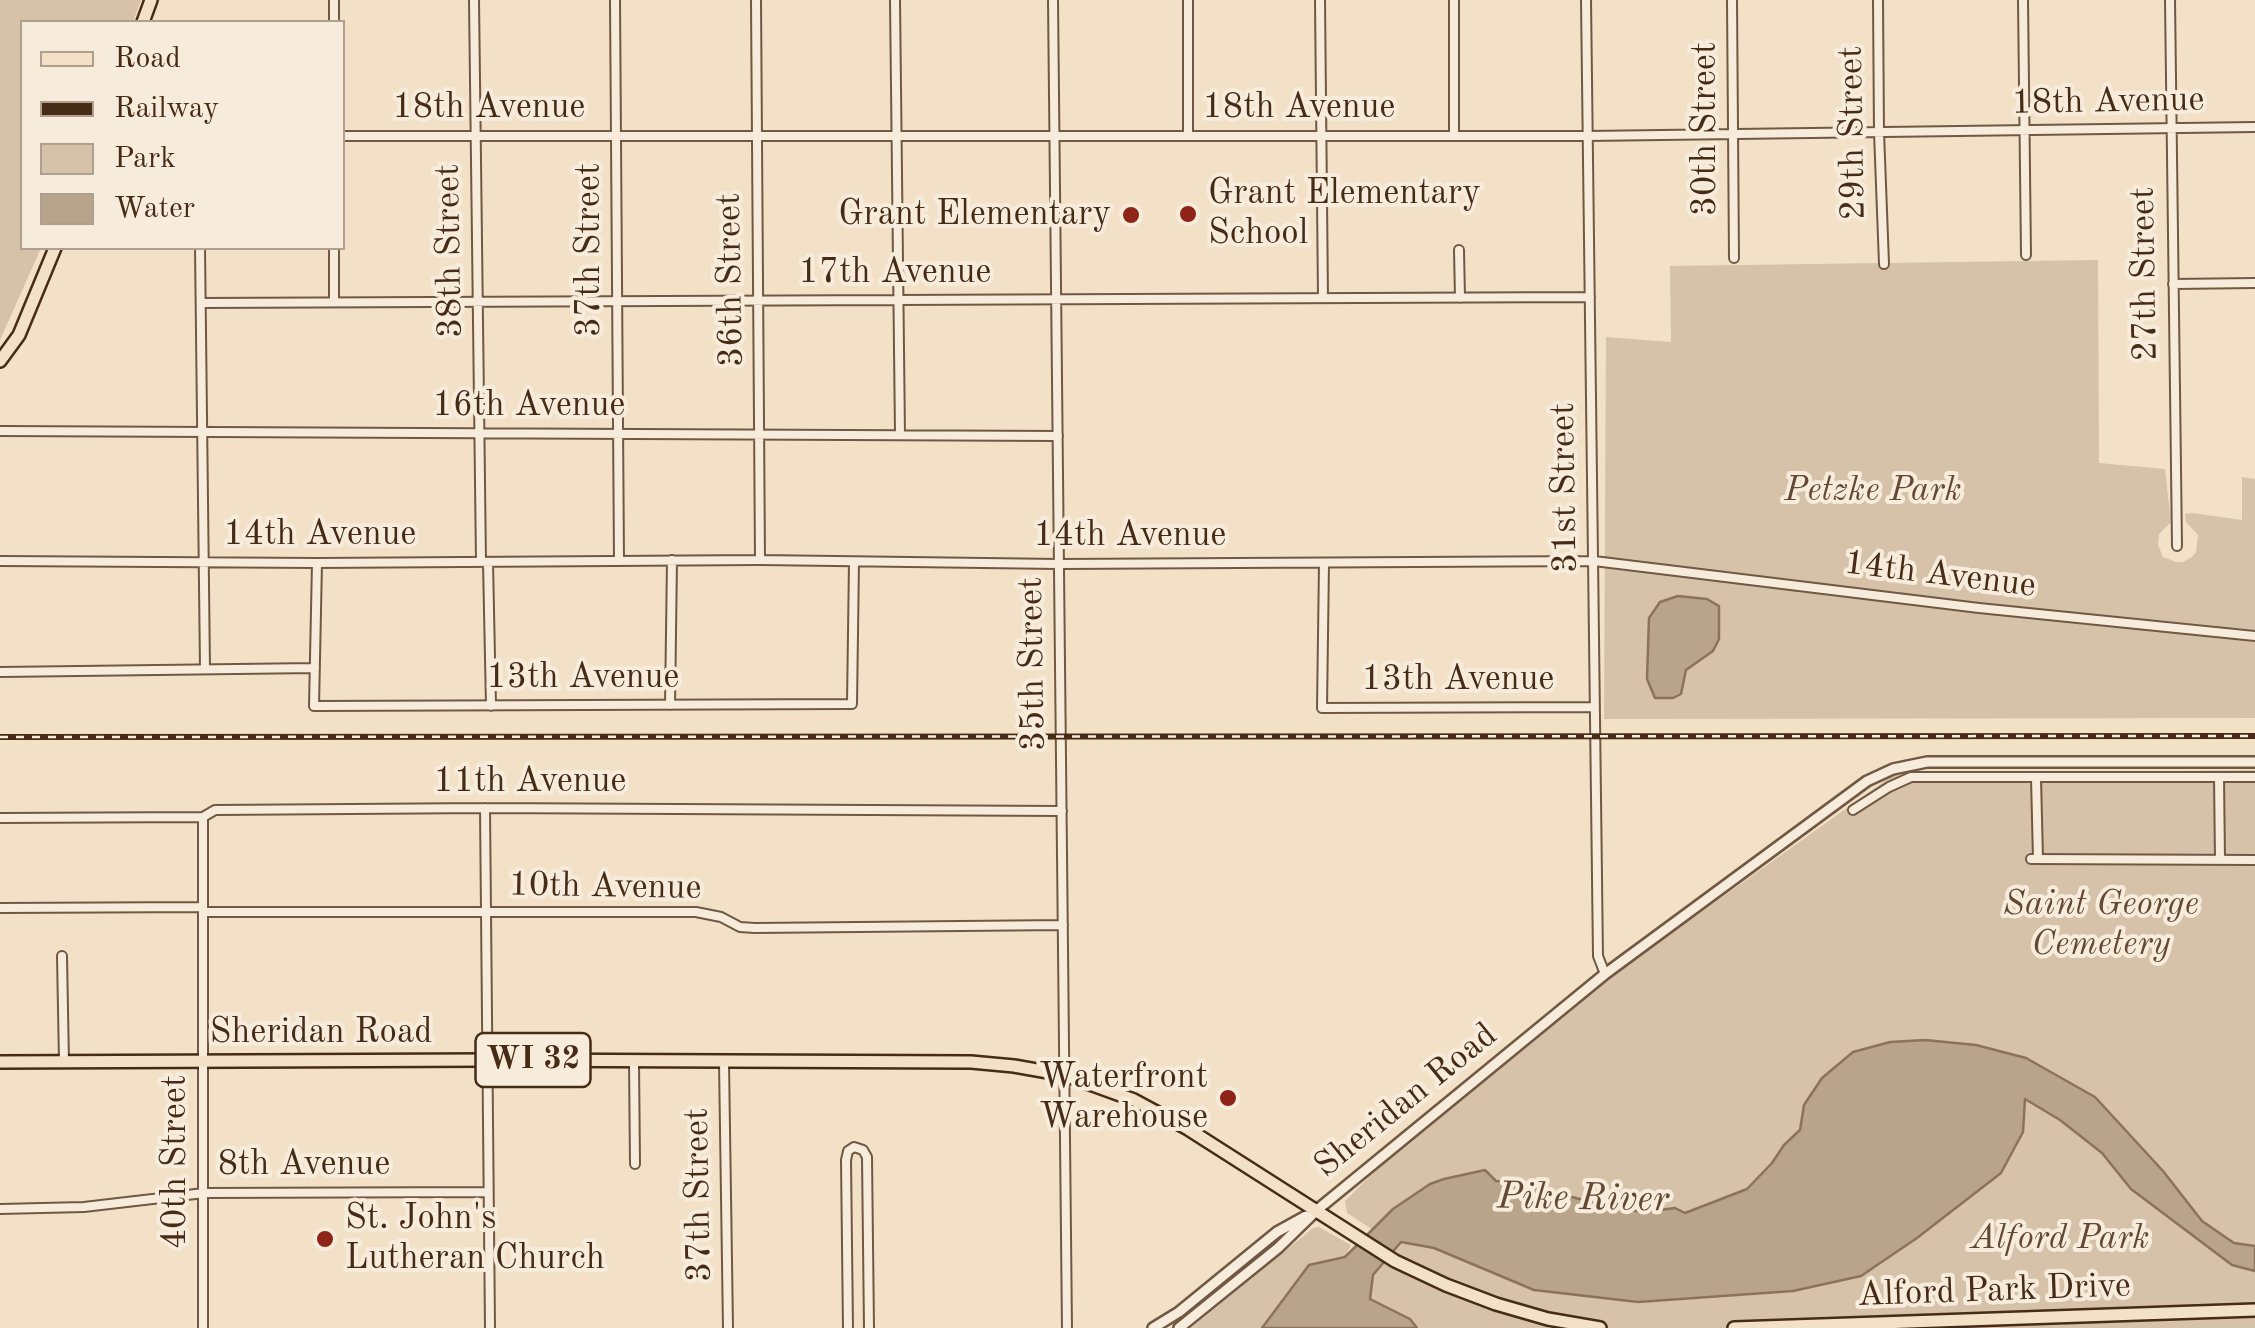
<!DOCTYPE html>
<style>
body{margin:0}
#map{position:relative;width:2255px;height:1328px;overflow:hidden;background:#f2e1c7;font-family:"Old Standard TT",serif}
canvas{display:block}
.legend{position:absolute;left:20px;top:20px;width:325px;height:230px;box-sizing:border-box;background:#f7ecdb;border:2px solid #b09f8c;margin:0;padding:12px 18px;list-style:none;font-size:30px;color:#462b16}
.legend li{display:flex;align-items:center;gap:20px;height:50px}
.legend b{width:50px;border:2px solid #b09f8c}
</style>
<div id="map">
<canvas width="2255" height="1328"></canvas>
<ul class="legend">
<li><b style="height:12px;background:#f2e1c7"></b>Road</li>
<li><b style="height:12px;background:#462b16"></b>Railway</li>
<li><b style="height:28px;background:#d5c2a9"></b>Park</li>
<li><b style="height:28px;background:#b8a38b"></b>Water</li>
</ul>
</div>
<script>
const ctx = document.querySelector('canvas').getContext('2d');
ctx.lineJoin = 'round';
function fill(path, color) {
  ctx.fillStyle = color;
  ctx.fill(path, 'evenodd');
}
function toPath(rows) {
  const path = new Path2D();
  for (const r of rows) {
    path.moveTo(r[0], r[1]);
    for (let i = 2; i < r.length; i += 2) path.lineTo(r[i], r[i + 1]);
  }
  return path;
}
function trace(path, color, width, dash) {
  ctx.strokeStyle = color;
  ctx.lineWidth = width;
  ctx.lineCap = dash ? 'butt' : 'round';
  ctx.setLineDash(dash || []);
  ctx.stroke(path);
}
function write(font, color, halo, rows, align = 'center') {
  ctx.font = font + ' "Old Standard TT",serif';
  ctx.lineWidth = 8;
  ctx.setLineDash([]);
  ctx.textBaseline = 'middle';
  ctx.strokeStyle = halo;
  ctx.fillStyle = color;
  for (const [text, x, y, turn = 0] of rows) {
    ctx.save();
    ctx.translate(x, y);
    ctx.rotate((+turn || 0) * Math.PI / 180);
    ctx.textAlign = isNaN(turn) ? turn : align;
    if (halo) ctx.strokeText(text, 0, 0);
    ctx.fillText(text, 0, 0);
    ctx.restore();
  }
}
fill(toPath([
 [0,0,141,0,133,22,22,22,22,248,41,248,0,340],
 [2098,260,2099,463,2165,469,2171,522,2159,534,2158,545,2163,557,2176,562,2183,562,2192,557,2196,552,2198,535,2186,522,2185,514,2192,513,2242,520,2242,477,2255,479,2255,718,1604,719,1606,337,1671,342,1670,266],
 [2255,770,2255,1246,2234,1243,2202,1221,2163,1171,2026,1058,1804,1105,1800,1129,1784,1145,1772,1163,1747,1189,1685,1213,1675,1208,1643,1212,1611,1207,1514,1182,1496,1181,1485,1170,1444,1179,1393,1209,1373,1230,1347,1213,1345,1201,1384,1162,1609,978,1893,775],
 [2024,1099,2060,1120,2102,1153,2131,1189,2231,1265,2255,1271,2255,1328,1417,1328,1410,1319,1370,1300,1372,1275,1401,1242,1434,1248,1466,1260,1861,1276,1917,1238,2001,1173],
 [1319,1227,1351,1245,1345,1257,1309,1265,1262,1328,1191,1328,1313,1228]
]), '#d5c2a9');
const water = toPath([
 [1678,596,1707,599,1719,606,1719,639,1713,651,1686,670,1681,694,1673,698,1655,698,1647,679,1649,618,1660,602,1678,596],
 [1925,1040,1976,1045,2026,1058,2095,1097,2163,1171,2202,1221,2234,1243,2255,1246,2255,1271,2232,1265,2131,1189,2102,1153,2060,1120,2025,1099,2023,1132,2001,1173,1917,1238,1861,1276,1793,1291,1638,1302,1534,1290,1434,1248,1401,1242,1373,1275,1370,1299,1410,1319,1417,1328,1262,1328,1309,1265,1345,1257,1393,1209,1430,1184,1444,1179,1485,1170,1496,1181,1513,1182,1611,1207,1643,1212,1675,1208,1685,1213,1747,1189,1772,1163,1784,1145,1800,1130,1804,1105,1822,1078,1853,1052,1890,1042,1925,1040]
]);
fill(water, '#b8a38b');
trace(water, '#8a735c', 2.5);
const minor = toPath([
 [334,0,334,22],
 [474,0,481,562],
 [615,0,619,560],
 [756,0,760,560],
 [895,0,900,435],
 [1053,0,1067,1328],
 [1188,0,1188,136],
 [1320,0,1323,298],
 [1454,0,1454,136],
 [1586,0,1598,956,1605,974],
 [1732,0,1734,258],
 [1878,0,1879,132,1884,264],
 [2023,0,2026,255],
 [2170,0,2177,546],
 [342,136,1588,136,2255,127],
 [200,248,205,669],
 [334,248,334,302],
 [1459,250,1460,298],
 [2173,284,2255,283],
 [201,303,1590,297],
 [0,431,1058,436],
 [0,561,317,563,760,560,1059,564,1594,561,1979,608,2255,636],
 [488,562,491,706],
 [317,563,314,706,852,704,854,562],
 [1324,563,1322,708,1595,707],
 [0,672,315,668],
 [670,705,672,560],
 [2219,777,2220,860],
 [2036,778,2038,859],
 [485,808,490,1328],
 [1853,810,1889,787,1911,777,2255,777],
 [203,817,203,1328],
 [0,818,203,817,215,810,485,808,1062,811],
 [2031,859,2255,860],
 [0,908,203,907],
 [204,912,696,912,721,917,740,927,755,928,1063,925],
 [62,956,64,1062],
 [634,1061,635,1164],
 [724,1062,728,1328],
 [0,1209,84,1207,204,1193,488,1192],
 [848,1328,846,1160,848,1151,854,1147,863,1150,867,1157,869,1328]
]);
const tertiary = toPath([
 [1153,1328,1179,1312,1277,1232,1306,1216],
 [1179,1328,1278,1248,1317,1210,1605,974,1867,781,1893,769,1927,762,2255,762]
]);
const primary = toPath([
 [143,22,151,0],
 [0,361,19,335,55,248],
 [0,1062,488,1060,971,1062,1014,1066,1065,1075,1134,1100,1188,1129,1395,1261,1446,1285,1496,1304,1548,1319,1600,1328],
 [1734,1328,2255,1310]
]);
trace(minor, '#715842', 12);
trace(tertiary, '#715842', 14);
trace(primary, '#462b16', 16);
trace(minor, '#f7ecdb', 8);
trace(tertiary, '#f7ecdb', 9);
trace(primary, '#f2e1c7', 11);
const rail = toPath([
 [0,737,2255,736]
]);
trace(rail, '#462b16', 6);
trace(rail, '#f7ecdb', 2.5, [8]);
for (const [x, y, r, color] of [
 [1188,214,10,"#8f2418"],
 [1131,215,10,"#8f2418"],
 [1228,1098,10,"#8f2418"],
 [325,1239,10,"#8f2418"]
]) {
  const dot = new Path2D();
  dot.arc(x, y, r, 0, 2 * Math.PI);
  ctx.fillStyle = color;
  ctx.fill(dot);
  trace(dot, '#f7ecdb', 4);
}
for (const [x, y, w] of [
 [533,1060,115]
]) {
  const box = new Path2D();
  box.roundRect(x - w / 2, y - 27, w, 54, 8);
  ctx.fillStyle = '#f7ecdb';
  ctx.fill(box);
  trace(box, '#462b16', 2.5);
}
write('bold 32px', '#462b16', null, [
 ["WI 32",533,1060]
]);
write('35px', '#462b16', '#f7ecdb', [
 ["18th Avenue",2108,102,-1],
 ["18th Avenue",489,108],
 ["18th Avenue",1299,108],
 ["30th Street",1706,129,-90],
 ["29th Street",1853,133,-91],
 ["37th Street",590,250,-90],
 ["38th Street",450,251,-91],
 ["17th Avenue",895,273],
 ["27th Street",2145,274,-91],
 ["36th Street",731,280,-91],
 ["16th Avenue",529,406],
 ["31st Street",1565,488,-91],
 ["14th Avenue",320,535],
 ["14th Avenue",1130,536],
 ["14th Avenue",1940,575,7],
 ["35th Street",1033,664,-91],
 ["13th Avenue",583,678],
 ["13th Avenue",1458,680],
 ["11th Avenue",530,782],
 ["10th Avenue",605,887,1],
 ["Sheridan Road",321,1033],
 ["Sheridan Road",1406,1101,-39],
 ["40th Street",176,1162,-90],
 ["8th Avenue",304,1165],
 ["37th Street",699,1195,-91],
 ["Alford Park Drive",1994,1291,-2]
]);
write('35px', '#462b16', '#f7ecdb', [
 ["Grant Elementary",1208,194],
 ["School",1208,234],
 ["Grant Elementary",1111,215,"right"],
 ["Waterfront",1208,1078,"right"],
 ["Warehouse",1208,1118,"right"],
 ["St. John's",345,1219],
 ["Lutheran Church",345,1259]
], 'left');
write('italic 35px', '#634933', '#f7ecdb', [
 ["Petzke Park",1873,491],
 ["Saint George",2101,905],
 ["Cemetery",2101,945],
 ["Alford Park",2060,1239]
]);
write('italic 38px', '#624933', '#f7ecdb', [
 ["Pike River",1583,1199,1]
]);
</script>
